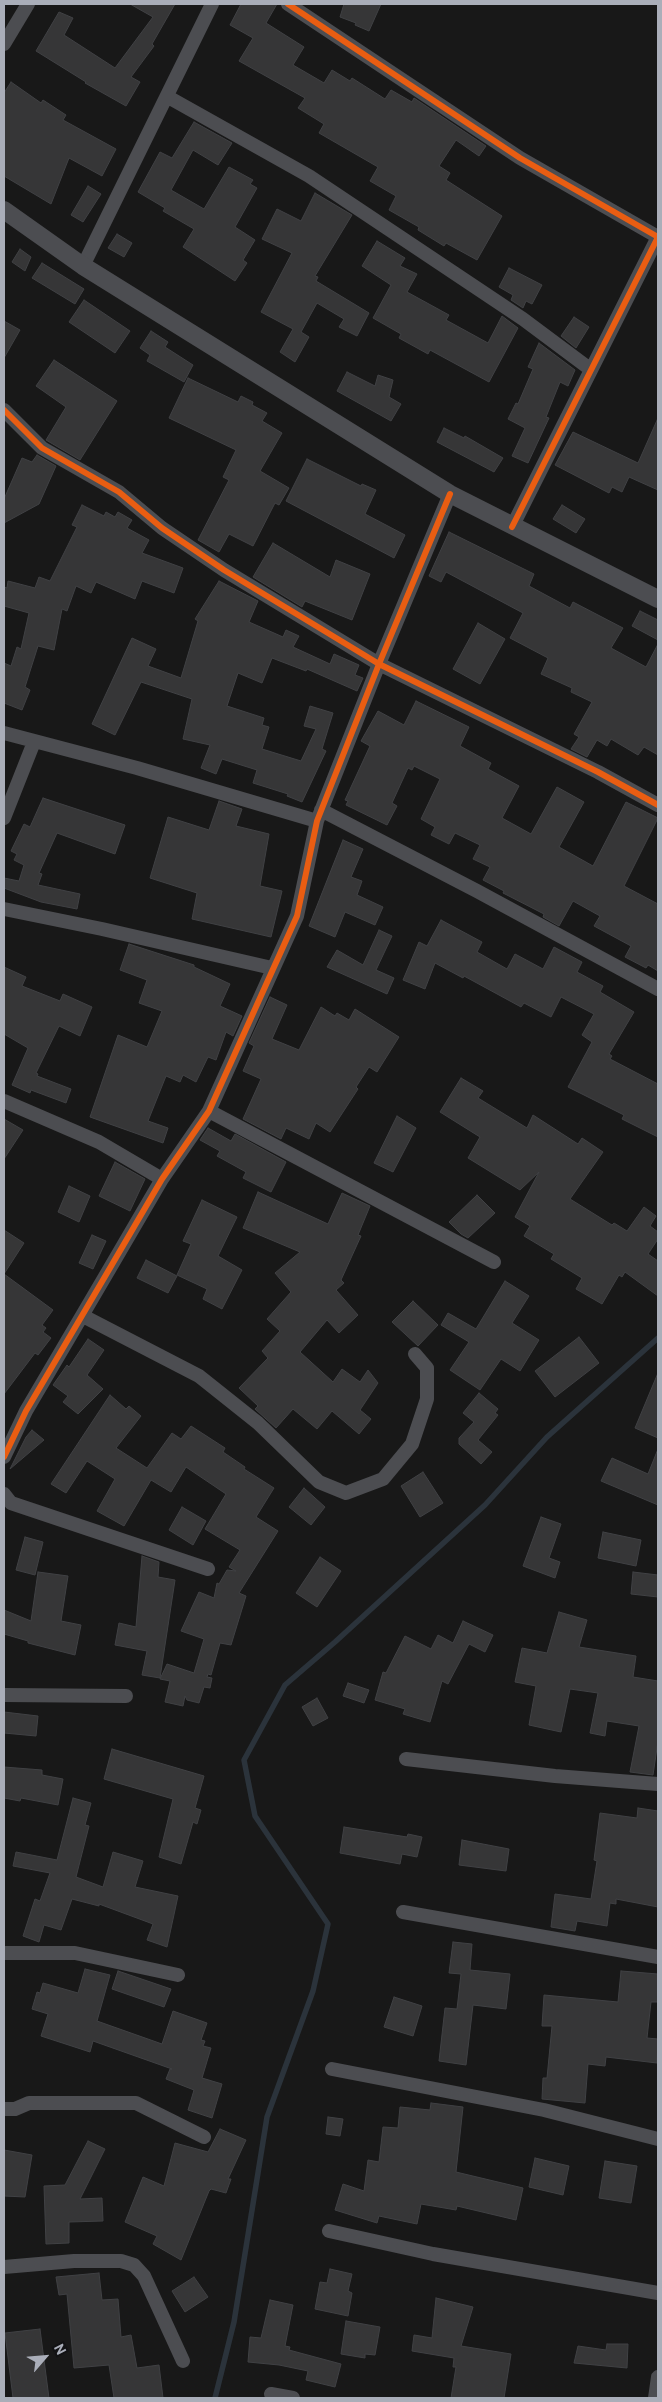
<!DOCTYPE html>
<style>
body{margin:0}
#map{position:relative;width:662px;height:2402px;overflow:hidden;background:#181818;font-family:Overpass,sans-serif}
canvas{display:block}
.frame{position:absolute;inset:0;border:5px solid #aaaeb9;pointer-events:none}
.north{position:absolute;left:20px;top:2332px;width:50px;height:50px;-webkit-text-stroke:4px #121214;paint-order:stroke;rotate:63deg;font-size:14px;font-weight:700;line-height:20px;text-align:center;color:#aaaeb9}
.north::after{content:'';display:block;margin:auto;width:18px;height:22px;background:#aaaeb9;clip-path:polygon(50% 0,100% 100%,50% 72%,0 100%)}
</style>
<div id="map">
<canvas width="662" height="2402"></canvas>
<div class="frame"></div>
<div class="north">N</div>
</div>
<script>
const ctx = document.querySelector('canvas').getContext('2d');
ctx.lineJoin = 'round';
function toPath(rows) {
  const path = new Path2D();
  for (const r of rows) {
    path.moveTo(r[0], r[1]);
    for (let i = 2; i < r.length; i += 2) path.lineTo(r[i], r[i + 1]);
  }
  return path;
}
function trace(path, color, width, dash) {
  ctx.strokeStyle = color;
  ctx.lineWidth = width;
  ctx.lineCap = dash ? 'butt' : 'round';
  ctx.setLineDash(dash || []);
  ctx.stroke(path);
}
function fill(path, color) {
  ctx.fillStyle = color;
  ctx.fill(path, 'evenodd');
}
trace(toPath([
 [215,2398,234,2322,267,2117,313,1991,328,1924,255,1816,244,1760,285,1685,335,1642,485,1505,547,1437,658,1338]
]), '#2b333b', 5.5);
const building = toPath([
 [130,4,175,4,152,44,154,46,131,77,140,82,126,106,85,83,86,82,36,51,59,12,73,18,64,35,115,68,153,17,130,4],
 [241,4,277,4,266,23,304,47,293,65,324,83,332,70,350,81,352,78,385,99,391,90,412,102,414,98,486,146,479,156,456,140,439,166,450,173,446,180,502,216,477,260,446,243,444,246,418,230,419,227,389,210,396,196,370,181,378,167,319,133,324,124,298,108,305,98,239,61,253,38,230,25,241,4],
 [344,4,381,4,369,31,355,25,356,23,340,17,344,4],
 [11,82,41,103,43,100,66,115,63,120,116,149,102,176,69,158,51,204,4,176,4,93,11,82],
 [194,122,232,143,218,165,193,150,171,190,204,209,229,167,253,180,250,184,257,188,235,227,255,240,243,260,247,263,235,281,183,247,194,229,163,211,165,208,138,192,160,152,172,158,194,122],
 [88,186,101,194,83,222,71,215,88,186],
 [315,193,352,215,315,276,318,277,316,281,369,313,357,336,339,327,344,319,317,303,301,332,309,337,295,362,280,352,293,329,261,312,292,253,262,239,277,209,301,221,315,193],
 [117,234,132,243,124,257,108,248,117,234],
 [377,241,405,258,400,266,417,274,407,292,449,315,446,320,488,343,502,316,518,328,489,382,430,350,428,354,399,338,401,334,373,318,391,285,362,266,377,241],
 [20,249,31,257,25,271,12,262,20,249],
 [42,263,84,289,75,304,32,278,42,263],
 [509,268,542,285,532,304,526,301,523,308,511,300,513,295,499,287,509,268],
 [84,300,130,331,115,353,69,322,84,300],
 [574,317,589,327,576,348,561,336,574,317],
 [4,321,20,330,4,358,4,321],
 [151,331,168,342,165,347,193,365,184,382,147,361,150,355,140,348,151,331],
 [539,343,575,370,568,386,560,382,546,417,549,418,528,463,512,456,525,428,508,419,516,403,518,404,533,369,528,367,539,343],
 [54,360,117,401,80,460,46,440,66,407,36,386,54,360],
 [347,372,375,386,378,375,393,380,389,397,401,404,391,421,337,391,347,372],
 [188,378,238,402,241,396,253,402,252,405,267,413,262,421,282,433,260,471,289,488,279,505,275,503,253,546,229,534,219,552,198,540,229,480,223,477,236,450,169,418,188,378],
 [658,418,658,490,629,477,622,492,612,487,609,493,555,465,573,432,638,463,658,418],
 [444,428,464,438,465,436,503,458,494,472,437,442,444,428],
 [37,455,56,466,39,504,4,523,4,499,22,458,32,462,37,455],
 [307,459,361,486,362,484,376,490,365,514,405,535,394,558,286,501,307,459],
 [82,505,104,516,106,512,115,517,118,512,132,520,127,528,149,540,142,553,183,568,174,593,142,581,135,599,96,582,91,593,76,586,67,611,62,609,54,650,38,646,25,687,30,690,22,710,4,703,4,663,11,666,17,647,21,649,29,613,4,606,4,587,7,588,8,581,35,588,39,577,50,581,77,527,72,525,82,505],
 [562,505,585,519,576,533,553,519,562,505],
 [449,532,534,574,529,586,570,608,573,602,623,628,611,648,646,667,658,644,658,755,644,747,638,755,611,739,607,746,597,740,587,757,571,749,579,737,574,734,592,702,571,692,572,688,541,674,548,658,510,638,523,613,446,572,441,582,429,576,449,532],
 [273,543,330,577,336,560,370,574,352,620,305,601,302,607,253,577,273,543],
 [219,581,258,601,249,622,283,637,286,630,299,636,293,647,330,664,334,654,359,665,355,675,363,678,357,691,307,669,306,671,272,658,262,683,238,673,227,706,264,718,262,725,269,727,262,749,301,761,316,729,304,726,310,706,333,713,322,749,326,751,302,802,287,796,288,794,253,783,257,770,222,759,216,774,201,768,210,745,183,739,192,699,141,682,115,735,92,724,132,638,156,649,148,666,181,678,198,621,195,619,219,581],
 [640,611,658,620,658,640,632,626,640,611],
 [478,623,505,639,480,684,453,669,478,623],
 [416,701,469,727,460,746,491,763,488,769,519,786,502,818,531,834,557,787,584,802,559,847,593,866,626,802,658,818,624,886,658,904,658,971,648,965,646,968,625,957,631,946,594,926,600,916,573,901,559,926,543,917,544,914,503,893,504,891,483,880,490,867,473,859,480,845,455,833,449,844,431,835,435,827,421,819,440,779,414,766,412,770,408,768,392,803,397,806,387,825,346,805,348,801,345,800,370,746,361,741,378,711,404,725,416,701],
 [43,798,125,825,115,854,57,833,39,873,42,874,38,885,80,894,77,909,41,902,4,888,4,878,19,881,24,865,14,860,17,854,11,851,24,824,30,827,43,798],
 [219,801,242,809,236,826,269,834,260,886,282,891,271,937,192,919,197,893,150,878,168,817,209,830,219,801],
 [343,840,363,849,351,877,362,881,357,895,383,907,375,925,345,912,335,937,309,926,343,840],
 [441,920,482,942,477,952,507,969,515,954,543,969,554,947,582,962,577,972,603,986,600,992,634,1012,609,1054,612,1056,610,1059,658,1084,658,1137,622,1119,624,1115,568,1087,592,1042,582,1035,594,1014,561,997,551,1017,524,1003,521,1007,464,976,463,978,435,963,425,989,403,980,419,942,427,946,441,920],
 [379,930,392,936,376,970,394,978,387,994,327,967,337,950,363,965,379,930],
 [129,944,194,965,194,967,230,984,220,1006,242,1016,233,1036,226,1032,216,1060,208,1057,196,1082,183,1075,180,1082,166,1076,148,1121,168,1128,163,1143,90,1117,118,1035,147,1047,162,1011,139,1003,147,980,120,970,129,944],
 [4,967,26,977,22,986,60,1001,63,994,92,1007,80,1036,59,1026,36,1073,38,1074,37,1076,71,1089,66,1103,31,1090,30,1093,12,1085,28,1048,4,1034,4,967],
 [270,997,287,1005,272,1039,299,1050,321,1007,335,1016,337,1013,349,1020,355,1009,399,1037,377,1072,369,1067,356,1087,358,1089,330,1132,316,1123,309,1139,286,1128,281,1139,243,1119,261,1079,243,1071,254,1046,249,1043,270,997],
 [461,1078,483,1091,478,1098,527,1128,533,1115,578,1144,582,1138,603,1152,570,1199,612,1225,614,1223,627,1231,644,1207,656,1216,650,1226,658,1232,658,1239,648,1254,658,1261,658,1296,625,1272,622,1277,619,1275,602,1304,576,1289,582,1278,551,1259,554,1254,524,1236,530,1226,515,1217,539,1172,520,1190,468,1158,480,1137,440,1112,461,1078],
 [397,1116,416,1128,393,1172,374,1163,397,1116],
 [4,1119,23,1130,4,1159,4,1119],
 [208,1128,231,1141,235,1134,286,1162,271,1192,243,1178,246,1172,217,1156,220,1151,200,1140,208,1128],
 [115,1162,145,1179,130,1211,99,1196,115,1162],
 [69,1186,90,1196,79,1222,58,1212,69,1186],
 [258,1192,328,1224,342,1193,370,1206,358,1235,361,1236,341,1280,344,1283,336,1290,358,1315,339,1333,327,1320,300,1352,333,1382,342,1369,360,1382,368,1370,378,1383,360,1410,371,1419,359,1434,332,1411,317,1429,293,1409,276,1428,255,1409,258,1406,239,1388,268,1358,262,1351,280,1331,267,1319,291,1292,275,1273,300,1252,243,1228,258,1192],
 [477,1195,495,1213,468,1238,461,1234,449,1222,477,1195],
 [202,1200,237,1217,218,1256,242,1270,222,1309,203,1299,207,1289,177,1275,191,1244,183,1241,202,1200],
 [4,1230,24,1243,4,1274,53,1310,42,1325,46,1328,43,1332,51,1338,38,1355,35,1353,4,1394,4,1230],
 [92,1235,106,1241,93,1269,79,1263,92,1235],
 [146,1260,177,1276,168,1293,137,1278,146,1260],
 [505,1281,529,1296,512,1323,539,1340,520,1371,501,1359,480,1390,450,1370,469,1342,441,1325,448,1313,476,1329,505,1281],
 [413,1301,438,1325,418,1346,392,1322,413,1301],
 [579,1337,599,1363,555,1397,535,1371,579,1337],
 [88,1339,104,1350,87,1375,103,1389,78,1414,63,1402,68,1396,53,1385,67,1365,69,1367,88,1339],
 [658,1373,658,1438,635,1428,658,1373],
 [479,1393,498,1409,495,1413,498,1415,478,1440,492,1452,481,1464,459,1444,459,1438,474,1422,463,1413,479,1393],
 [110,1395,126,1409,129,1406,141,1416,116,1448,147,1468,172,1433,181,1439,191,1426,225,1448,223,1452,245,1467,244,1469,274,1488,256,1517,278,1531,239,1593,246,1596,231,1645,220,1643,211,1675,208,1674,207,1677,212,1678,210,1688,204,1687,199,1703,187,1700,185,1696,183,1706,165,1702,170,1681,160,1679,167,1664,194,1673,204,1639,181,1631,199,1592,214,1598,217,1583,219,1584,227,1570,236,1571,229,1567,240,1550,205,1529,226,1494,186,1467,171,1492,151,1480,124,1526,97,1511,115,1479,87,1461,66,1493,51,1484,110,1395],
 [32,1430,44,1440,10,1469,26,1437,32,1430],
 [658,1449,658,1505,601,1481,612,1458,648,1474,658,1449],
 [423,1472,443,1503,420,1517,401,1486,423,1472],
 [304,1488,325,1507,311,1525,289,1507,304,1488],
 [182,1507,206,1521,193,1545,169,1530,182,1507],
 [541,1517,561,1524,549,1558,560,1562,555,1578,523,1566,541,1517],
 [603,1532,641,1540,636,1566,598,1558,603,1532],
 [25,1537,43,1542,35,1575,16,1570,25,1537],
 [142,1556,159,1562,158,1577,175,1580,160,1678,142,1675,147,1651,115,1645,119,1623,136,1627,142,1556],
 [320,1557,341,1571,317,1607,296,1593,320,1557],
 [38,1572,68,1576,61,1621,81,1625,75,1655,28,1643,28,1641,4,1634,4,1610,31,1621,38,1572],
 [633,1572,658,1575,658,1597,631,1594,633,1572],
 [559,1612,587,1620,579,1647,636,1656,633,1677,658,1681,658,1741,653,1775,630,1772,639,1726,607,1721,605,1736,590,1733,598,1693,570,1689,561,1732,529,1725,536,1686,515,1682,522,1648,547,1653,559,1612],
 [463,1621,493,1635,485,1652,469,1644,448,1684,442,1681,430,1722,403,1714,405,1709,375,1700,383,1672,386,1673,405,1636,431,1649,438,1635,453,1643,463,1621],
 [348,1683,369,1690,364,1703,343,1696,348,1683],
 [317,1698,328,1718,313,1726,302,1707,317,1698],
 [4,1712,38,1716,36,1736,4,1733,4,1712],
 [112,1749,204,1776,195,1808,201,1810,197,1824,193,1822,181,1864,159,1857,173,1799,104,1779,112,1749],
 [4,1767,42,1770,42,1775,63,1779,58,1805,21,1798,20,1801,4,1798,4,1767],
 [73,1798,91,1803,85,1825,89,1826,76,1877,103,1887,113,1852,143,1861,135,1887,178,1896,167,1947,147,1940,153,1924,99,1904,99,1906,72,1899,61,1930,44,1925,39,1942,23,1936,35,1899,40,1901,50,1873,13,1866,16,1852,57,1860,73,1798],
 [638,1808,658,1811,658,1907,616,1899,616,1904,610,1903,607,1926,577,1921,575,1931,551,1927,555,1894,591,1899,597,1861,594,1860,600,1813,637,1818,638,1808],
 [344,1827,407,1837,408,1834,422,1837,417,1857,402,1854,400,1864,340,1853,344,1827],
 [462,1840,509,1849,506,1871,459,1865,462,1840],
 [453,1942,472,1944,470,1970,510,1974,506,2009,473,2005,466,2065,439,2061,445,2008,457,2009,461,1974,449,1973,453,1942],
 [85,1969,110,1975,97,2021,162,2044,173,2011,207,2023,201,2040,205,2041,203,2046,211,2048,202,2078,222,2084,212,2118,188,2110,194,2090,166,2079,170,2069,172,2069,93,2041,90,2052,41,2036,48,2014,32,2009,37,1992,40,1993,43,1983,78,1993,85,1969],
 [118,1971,171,1989,164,2007,112,1989,118,1971],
 [621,1971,658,1974,658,2002,651,2002,647,2038,658,2039,657,2063,606,2057,605,2066,588,2064,585,2103,542,2099,543,2078,547,2078,552,2026,542,2026,544,1995,618,2002,621,1971],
 [394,1997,422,2006,413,2036,384,2027,394,1997],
 [431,2103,463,2107,456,2172,523,2188,516,2220,457,2206,456,2210,421,2204,417,2224,379,2216,377,2223,335,2210,343,2184,364,2191,368,2160,379,2162,383,2127,398,2128,400,2107,430,2110,431,2103],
 [328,2117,343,2119,340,2136,326,2134,328,2117],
 [220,2129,246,2140,228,2179,231,2179,226,2193,211,2189,209,2191,181,2260,153,2244,157,2236,125,2222,143,2177,164,2186,175,2143,208,2152,220,2129],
 [88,2141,105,2149,80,2199,102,2198,103,2221,69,2222,69,2243,46,2244,44,2186,65,2185,88,2141],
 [4,2150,32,2155,25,2197,4,2196,4,2150],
 [535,2158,569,2166,563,2195,529,2187,535,2158],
 [605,2161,637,2166,631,2203,599,2198,605,2161],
 [330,2269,352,2274,348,2291,352,2293,348,2316,315,2309,320,2282,327,2283,330,2269],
 [99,2273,102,2300,118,2299,121,2337,131,2335,137,2368,159,2365,163,2398,114,2398,109,2365,74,2368,67,2294,59,2295,56,2277,99,2273],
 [194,2277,208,2297,185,2312,172,2291,194,2277],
 [436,2298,473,2307,461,2346,511,2354,504,2398,451,2398,456,2367,453,2367,454,2358,412,2351,414,2335,432,2338,436,2298],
 [270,2300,293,2305,285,2346,290,2347,289,2350,341,2364,335,2387,306,2380,308,2371,279,2365,248,2362,250,2337,261,2338,270,2300],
 [346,2321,380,2327,375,2355,365,2354,365,2358,341,2354,346,2321],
 [40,2329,49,2398,13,2398,5,2333,40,2329],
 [607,2344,628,2344,627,2368,574,2363,578,2346,606,2350,607,2344]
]);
fill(building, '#363637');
trace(building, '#404144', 1);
trace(toPath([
 [288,4,520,158,658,237,512,527],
 [4,44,28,4],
 [168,97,309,176,523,319,590,369],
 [83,266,212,4],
 [4,410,42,448,119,492,162,528,224,570,379,664,598,772,658,805],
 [4,733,137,768,317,821],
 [321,810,477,891,658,989],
 [4,818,34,742],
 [4,909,102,929,272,968],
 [4,1101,99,1142,162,1179],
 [209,1111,494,1262],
 [83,1316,199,1376,258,1423,319,1482,346,1493,383,1479,412,1444,427,1399,427,1368,415,1354],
 [4,1457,26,1411,110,1268,162,1179,209,1111,297,916,317,821,379,664,450,494],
 [4,1494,11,1503,208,1569],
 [4,1695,126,1696],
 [406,1759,555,1776,658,1784],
 [403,1912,658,1957],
 [4,1953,75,1953,178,1975],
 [332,2069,544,2110,658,2139],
 [4,2109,15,2109,29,2103,136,2103,204,2137],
 [329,2231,433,2254,658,2293],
 [4,2267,74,2261,121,2261,134,2265,144,2276,183,2361],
 [271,2394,293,2398],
 [655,2398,658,2377]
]), '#4c4d51', 14);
trace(toPath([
 [4,210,83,266,450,494,658,599]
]), '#4c4d51', 18);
trace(toPath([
 [288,4,520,158,658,237,512,527],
 [4,410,42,448,119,492,162,528,224,570,379,664,598,772,658,805],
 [4,1457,26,1411,110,1268,162,1179,209,1111,297,916,317,821,379,664,450,494]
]), '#e95d12', 6);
</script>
